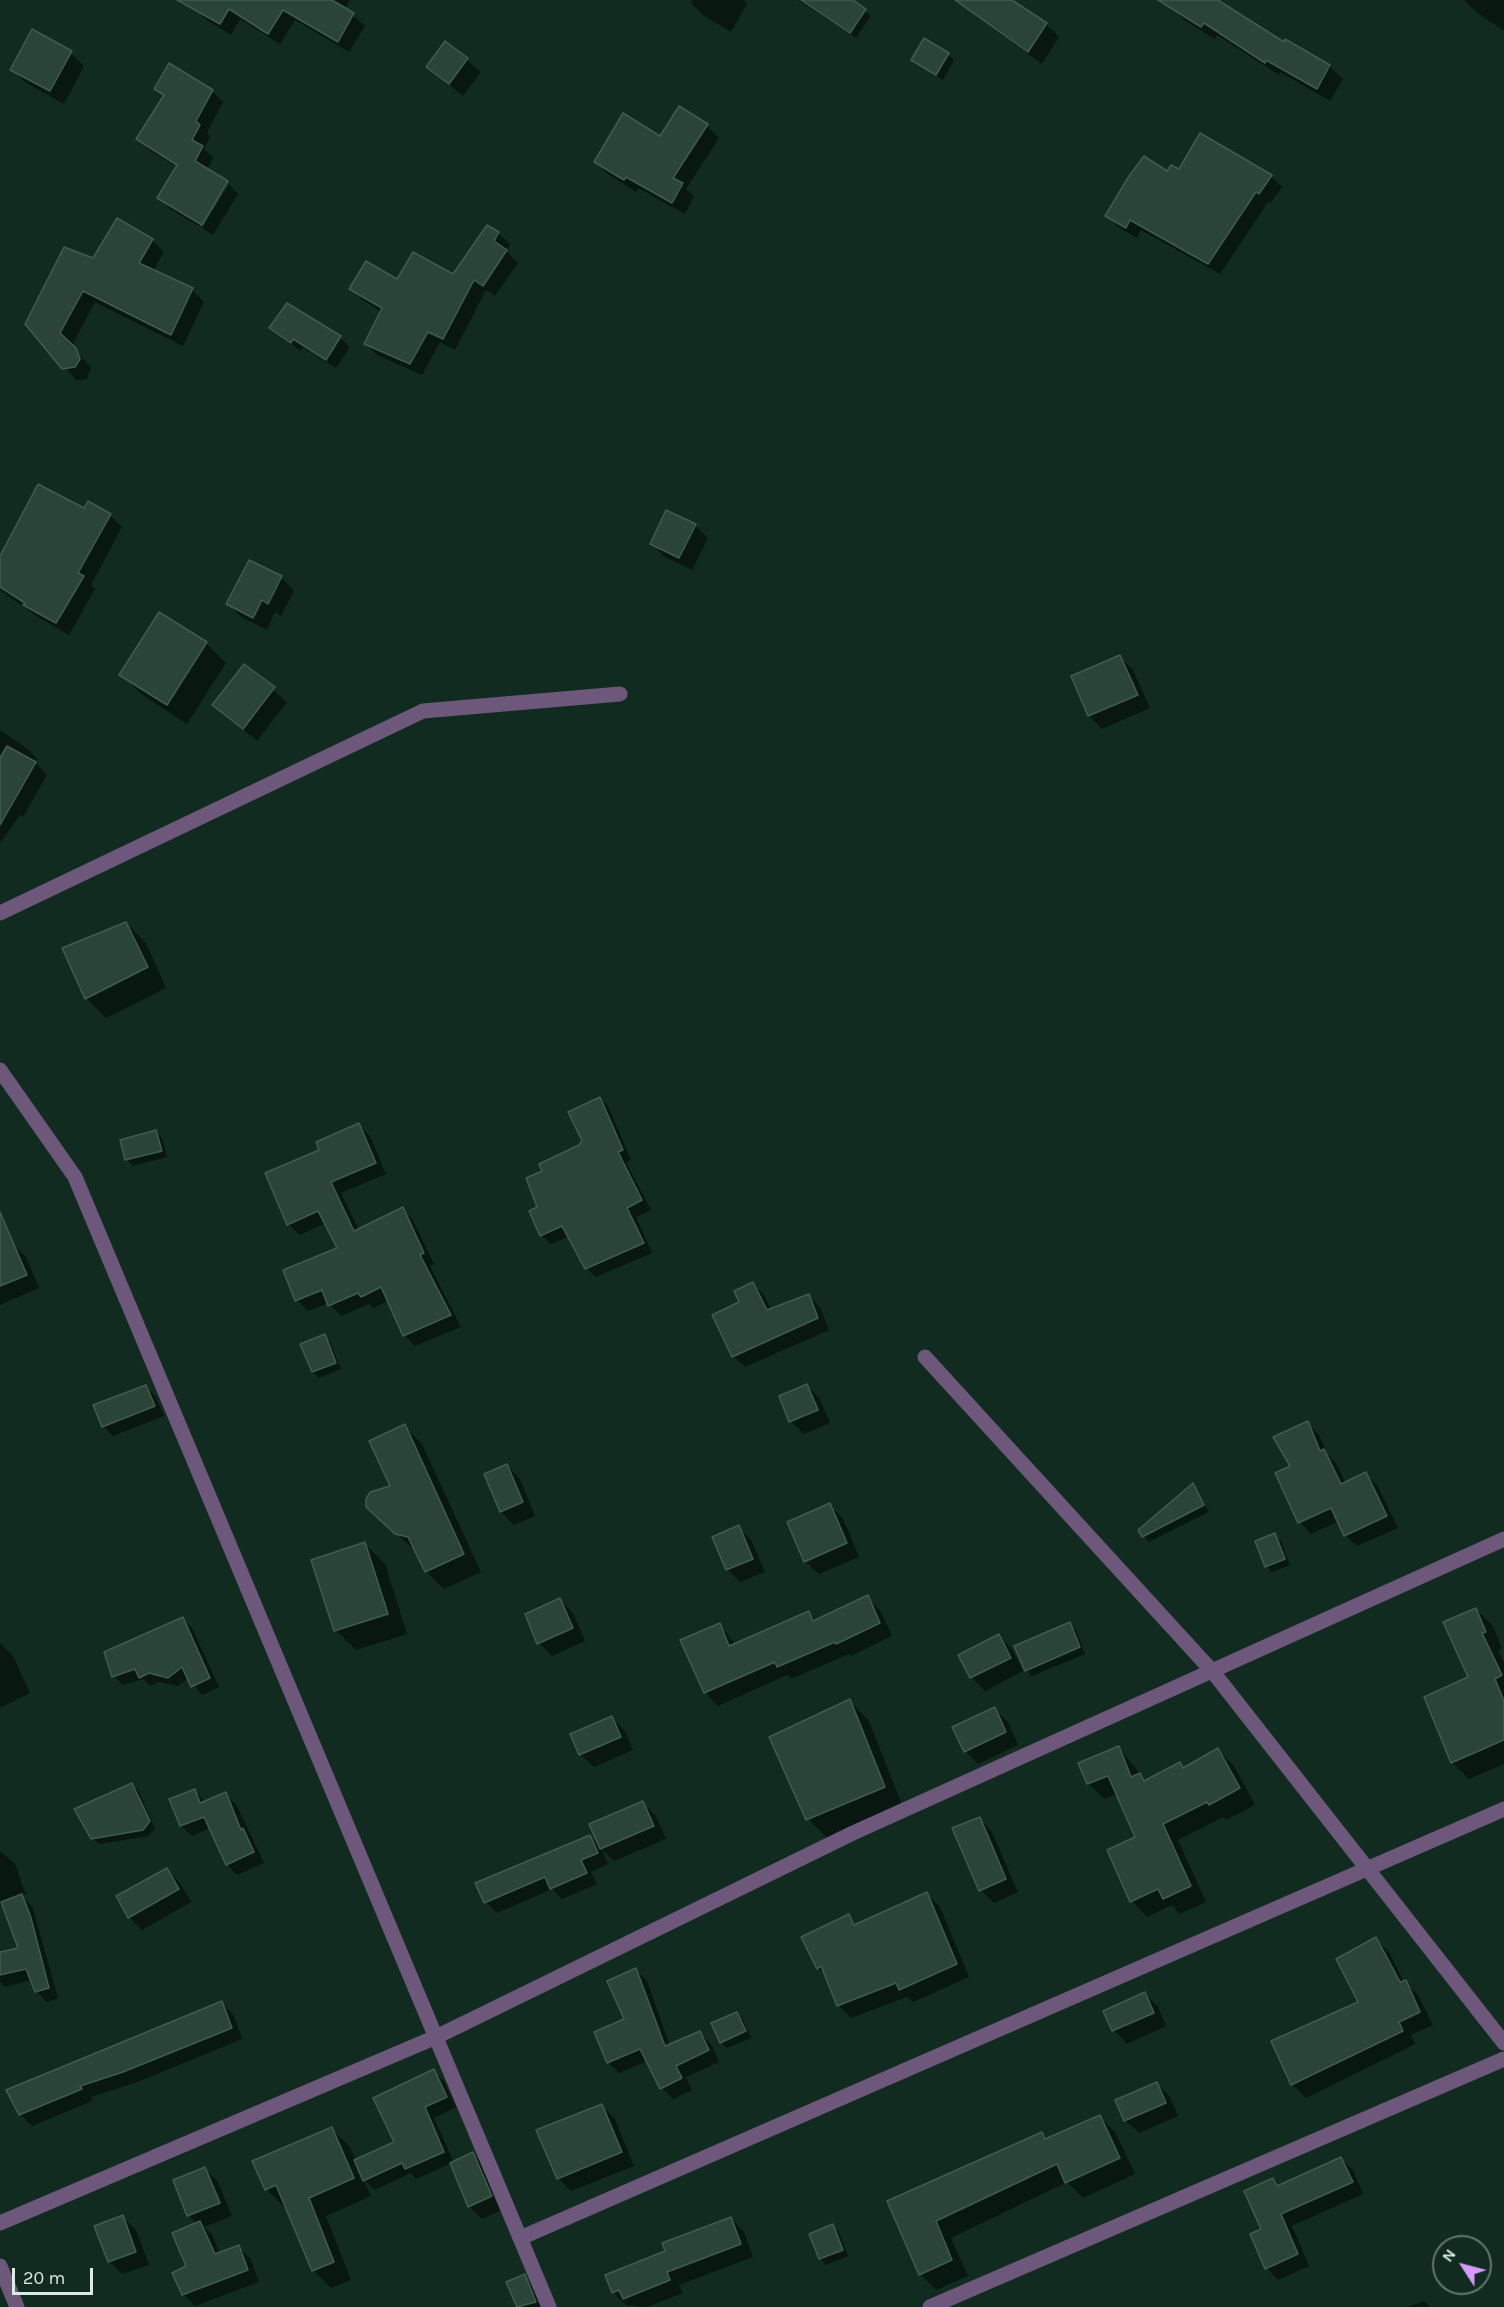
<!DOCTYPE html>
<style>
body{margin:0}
#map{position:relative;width:1504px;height:2307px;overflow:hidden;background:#112b20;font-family:Karla,sans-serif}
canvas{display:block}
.north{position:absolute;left:1432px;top:2235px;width:60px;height:60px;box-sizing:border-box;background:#112b20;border:2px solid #62776e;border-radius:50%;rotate:306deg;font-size:16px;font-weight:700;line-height:24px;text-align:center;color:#dbeae2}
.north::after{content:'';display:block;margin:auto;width:21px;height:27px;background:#d69bfa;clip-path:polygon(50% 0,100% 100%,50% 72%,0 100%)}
.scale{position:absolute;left:12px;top:2268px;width:81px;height:27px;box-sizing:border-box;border:3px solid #dbeae2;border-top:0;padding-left:8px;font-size:18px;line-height:21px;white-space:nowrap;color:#dbeae2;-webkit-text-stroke:4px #112b20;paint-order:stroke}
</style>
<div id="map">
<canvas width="1504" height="2307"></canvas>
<div class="north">N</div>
<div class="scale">20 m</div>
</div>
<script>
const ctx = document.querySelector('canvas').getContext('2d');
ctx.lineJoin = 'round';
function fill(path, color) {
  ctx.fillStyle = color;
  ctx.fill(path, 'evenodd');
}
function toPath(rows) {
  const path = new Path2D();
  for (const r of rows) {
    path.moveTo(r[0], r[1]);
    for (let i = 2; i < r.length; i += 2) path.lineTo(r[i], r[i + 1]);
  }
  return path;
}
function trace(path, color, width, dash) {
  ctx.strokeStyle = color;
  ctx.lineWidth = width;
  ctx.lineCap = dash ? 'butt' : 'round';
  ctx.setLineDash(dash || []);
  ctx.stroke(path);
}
fill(toPath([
 [202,0,350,0,345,9,365,26,349,52,295,20,280,44,240,19,231,35,208,21,197,10],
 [693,0,743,0,747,4,731,32,704,16,691,3],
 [798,0,850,0,871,16,856,38],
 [984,0,1012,0,1046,24,1059,37,1042,64,989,25,976,12],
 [1175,0,1212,0,1284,44,1329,66,1343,79,1330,101,1280,72,1279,75,1217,35,1215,39,1184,20,1171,7],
 [1464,0,1504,0,1504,31,1476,12],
 [32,31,71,53,84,66,64,104,25,82,11,69],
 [446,43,481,72,463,96,428,67],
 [948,54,954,60,943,80,912,59],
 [155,88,212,91,223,102,207,133,210,137,204,149,213,158,207,170,228,183,225,183,199,226,170,209,159,198,177,167,149,150,138,138,165,97],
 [707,126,719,138,686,189,694,196,685,214,638,188,636,192,608,174,595,162,660,138],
 [1179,172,1271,176,1282,187,1270,204,1268,202,1220,274,1141,230,1137,238,1118,227,1107,216,1168,173],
 [229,184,238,194,213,235,202,228],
 [498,233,510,244,506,251,518,263,495,296,486,290,455,350,440,342,422,375,377,355,366,344,382,312,363,300,351,289,453,276],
 [152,240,164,252,153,271,192,290,204,302,183,346,95,302,72,346,91,368,87,379,76,380,27,324,94,260],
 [271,328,340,338,350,347,336,368,303,348,301,351],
 [85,510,110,515,122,527,91,585,95,589,69,635,38,617,0,590,0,559],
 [695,525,708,538,692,570,665,557,652,544],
 [281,577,294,591,281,616,275,612,267,630,241,617,228,604],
 [206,643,226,663,187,724,141,694,121,674],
 [1120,657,1133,670,1150,708,1102,729,1089,716],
 [244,666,287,702,257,741,214,705],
 [0,730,25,747,37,759,35,762,47,775,23,817,20,815,0,843,0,761,3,756,0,755],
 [126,923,146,943,166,988,106,1018,86,998],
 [600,1098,609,1108,631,1160,626,1162,651,1210,636,1217,652,1253,596,1277,586,1268,569,1236,551,1244,542,1235,539,1208,544,1172,584,1142],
 [359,1125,370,1136,386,1174,341,1193,359,1230,402,1208,413,1220,434,1264,430,1266,461,1327,415,1346,404,1335,389,1300,373,1308,369,1304,341,1316,329,1303,308,1311,297,1300,339,1249,326,1223,300,1235,288,1224,321,1151],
 [156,1132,162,1138,167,1157,133,1166,127,1159],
 [13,1244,26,1257,39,1288,0,1305,0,1249],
 [753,1284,764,1295,771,1310,809,1296,820,1307,829,1330,745,1367,733,1356,741,1303],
 [324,1336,330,1342,341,1369,319,1378,313,1372],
 [145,1386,156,1397,164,1416,113,1436,103,1426],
 [807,1386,820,1399,830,1423,804,1434,791,1421],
 [1307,1423,1319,1435,1327,1454,1336,1463,1346,1484,1365,1474,1377,1485,1398,1528,1357,1546,1345,1535,1339,1521,1311,1534,1300,1522,1277,1474,1292,1466],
 [404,1426,422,1444,481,1572,444,1589,426,1571,417,1552,386,1524],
 [507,1466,520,1479,535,1516,514,1525,501,1512,486,1475],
 [1193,1485,1209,1512,1149,1542,1143,1536],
 [829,1505,843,1518,859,1557,819,1574,805,1561],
 [738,1527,751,1540,765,1572,740,1582,727,1569],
 [1275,1535,1281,1541,1290,1565,1272,1572,1266,1566],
 [365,1544,385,1564,407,1634,356,1650,336,1630],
 [867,1597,880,1610,892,1636,851,1656,849,1654,791,1679,787,1675,718,1706,705,1692,719,1624,736,1645,808,1612,817,1621],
 [560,1600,573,1613,585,1641,552,1656,539,1643],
 [1476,1609,1493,1626,1502,1649,1498,1650,1504,1663,1504,1764,1469,1779,1452,1762,1470,1677],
 [182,1619,192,1628,219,1687,202,1695,189,1678,178,1686,159,1682,150,1686,143,1679,123,1685,114,1676],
 [1070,1624,1076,1630,1085,1654,1032,1676,1026,1670],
 [999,1636,1012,1649,1023,1671,985,1691,972,1678,960,1655],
 [0,1643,13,1656,30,1693,0,1708],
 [850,1701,869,1721,903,1807,828,1839,808,1819,771,1737],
 [994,1709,1008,1722,1018,1745,978,1764,965,1751],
 [612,1718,625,1731,633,1750,594,1767,580,1754],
 [1119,1748,1146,1781,1180,1764,1185,1769,1218,1750,1234,1766,1255,1805,1226,1820,1223,1817,1178,1840,1206,1902,1180,1914,1172,1905,1147,1917,1132,1901,1137,1838,1118,1794,1104,1799,1088,1783],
 [132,1784,138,1790,155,1828,149,1836,99,1844,92,1838],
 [195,1791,205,1801,225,1794,236,1804,264,1863,237,1875,227,1864,211,1828,192,1836,181,1826],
 [643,1803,656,1816,666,1839,614,1861,602,1849,608,1864,591,1872,597,1884,562,1899,552,1889,497,1913,486,1902,477,1884,590,1837,600,1847],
 [979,1818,992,1832,1018,1892,994,1903,981,1890],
 [0,1851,15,1864,26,1895,22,1896,32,1906,58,1998,47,2002,36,1991,32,1980,5,1987,0,1981,0,1953,20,1949,3,1903,0,1904],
 [167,1870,180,1883,191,1902,142,1930,129,1917],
 [927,1894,940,1907,969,1977,913,2002,907,1997,851,2018,838,2005,827,1976,818,1968,848,1916,857,1925],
 [1376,1939,1389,1952,1404,1982,1418,1995,1433,2025,1411,2035,1415,2044,1306,2098,1292,2084,1273,2042,1360,2003],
 [636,1970,647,1981,670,2046,700,2033,711,2044,719,2062,686,2077,692,2090,673,2099,662,2088,648,2061,619,2073,608,2062,626,2020],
 [1145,1994,1158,2007,1166,2026,1127,2044,1114,2030,1105,2011],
 [221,2002,233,2014,242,2039,135,2083,91,2097,92,2101,32,2126,20,2114],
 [737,2013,743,2020,751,2038,727,2048,721,2042],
 [433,2071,444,2081,456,2107,434,2118,454,2163,473,2154,486,2167,504,2209,482,2219,469,2206,452,2163,416,2179,411,2173,375,2190,363,2179,371,2196,326,2216,351,2280,331,2288,313,2270,286,2206,284,2207,266,2189,332,2129,350,2147,356,2161,396,2142],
 [1157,2084,1170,2097,1178,2116,1139,2133,1125,2120],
 [602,2106,615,2119,634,2166,571,2191,558,2178],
 [1099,2116,1115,2132,1135,2174,1083,2198,1067,2182,951,2238,968,2276,936,2290,920,2274,889,2202,1042,2133,1048,2139],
 [1341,2159,1353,2170,1363,2194,1292,2226,1309,2266,1278,2280,1267,2268,1263,2229,1273,2180,1279,2186],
 [205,2169,218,2182,232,2216,204,2227,212,2234,220,2254,238,2247,250,2258,259,2282,195,2306,183,2294,197,2224,188,2215],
 [123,2217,136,2230,149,2265,122,2274,109,2261],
 [731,2218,744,2232,753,2257,679,2285,683,2293,647,2307,626,2305,613,2292,667,2252],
 [833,2226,839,2232,848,2256,826,2265,820,2258],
 [524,2276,530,2282,541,2307,518,2307,508,2283],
 [1424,2301,1430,2307,1408,2307]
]), '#0007');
const building = toPath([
 [177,0,332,0,354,13,338,42,283,10,268,34,229,9,220,24,177,0],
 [801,0,853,0,866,9,850,33,801,0],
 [955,0,1012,0,1047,23,1028,52,955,0],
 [1158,0,1218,0,1284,42,1285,39,1330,65,1317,89,1266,60,1265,63,1204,23,1201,27,1158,0],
 [32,29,72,51,50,91,10,70,32,29],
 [924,38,949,53,936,75,911,60,924,38],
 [445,41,468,58,449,84,426,67,445,41],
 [169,63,213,90,196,121,200,125,192,140,203,146,195,161,228,181,202,225,157,198,177,165,136,139,164,95,154,89,169,63],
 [679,106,708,124,673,178,683,183,672,203,626,177,624,180,594,162,623,113,660,136,679,106],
 [1200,133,1272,175,1259,194,1256,192,1208,264,1130,220,1126,228,1105,216,1129,176,1144,156,1167,171,1171,165,1179,169,1200,133],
 [117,218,153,239,139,263,193,288,171,335,83,291,60,333,76,348,80,359,75,367,62,369,25,324,64,247,93,258,117,218],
 [487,225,499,232,494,241,507,250,483,286,474,280,443,339,428,332,410,364,364,344,382,308,349,289,366,261,397,279,413,252,453,274,487,225],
 [287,303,341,336,326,360,293,339,291,343,269,328,287,303],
 [38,484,84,508,88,501,111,514,78,573,84,576,56,623,23,605,25,603,0,587,0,556,38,484],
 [666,510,696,524,679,558,650,544,666,510],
 [249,560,282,576,268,604,262,600,253,618,226,604,249,560],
 [159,612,207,642,167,705,119,675,159,612],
 [1120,655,1138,695,1088,716,1071,676,1120,655],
 [244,664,275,687,243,729,212,705,244,664],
 [7,746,36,762,0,825,0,758,7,746],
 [126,922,148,967,85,999,62,948,126,922],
 [600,1097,623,1150,618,1152,642,1200,627,1208,644,1243,585,1269,562,1226,540,1236,529,1211,537,1207,526,1178,542,1171,539,1164,579,1145,582,1141,568,1112,600,1097],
 [359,1123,376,1163,331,1182,354,1231,403,1207,424,1253,420,1255,451,1315,403,1336,381,1287,361,1297,358,1293,328,1306,322,1290,295,1301,283,1270,337,1248,318,1211,287,1225,265,1173,319,1150,316,1142,359,1123],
 [156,1130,162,1151,125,1160,120,1140,156,1130],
 [0,1212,27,1275,0,1286,0,1212],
 [753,1282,767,1310,809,1294,818,1318,732,1357,712,1315,739,1302,734,1291,753,1282],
 [325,1334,336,1363,312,1372,300,1344,325,1334],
 [807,1384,818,1410,789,1422,779,1396,807,1384],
 [146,1385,155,1406,102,1427,93,1405,146,1385],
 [1308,1421,1320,1451,1324,1449,1341,1484,1366,1472,1387,1516,1344,1536,1331,1508,1298,1523,1275,1473,1290,1466,1273,1437,1308,1421],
 [405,1424,464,1554,425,1572,408,1537,395,1534,366,1507,366,1499,370,1492,390,1486,369,1441,405,1424],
 [507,1464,523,1502,500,1512,484,1474,507,1464],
 [1193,1483,1204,1505,1142,1537,1138,1530,1193,1483],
 [830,1503,847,1543,804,1562,787,1522,830,1503],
 [739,1525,753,1559,726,1570,712,1537,739,1525],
 [1275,1533,1285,1559,1265,1567,1255,1541,1275,1533],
 [365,1542,388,1614,334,1631,311,1560,365,1542],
 [868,1595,880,1623,836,1644,835,1642,777,1667,775,1662,704,1693,680,1640,720,1623,729,1646,809,1611,813,1621,868,1595],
 [560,1598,573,1628,537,1644,525,1614,560,1598],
 [1476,1608,1486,1632,1482,1633,1502,1675,1495,1679,1504,1701,1504,1740,1451,1763,1424,1697,1468,1677,1443,1622,1476,1608],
 [183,1617,210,1678,191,1687,182,1667,168,1678,149,1673,139,1678,135,1669,112,1677,104,1652,183,1617],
 [1070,1622,1080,1647,1025,1671,1014,1646,1070,1622],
 [999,1634,1011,1658,970,1678,958,1655,999,1634],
 [850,1699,885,1787,806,1820,769,1737,850,1699],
 [995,1707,1006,1732,964,1752,952,1727,995,1707],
 [612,1716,621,1737,579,1755,570,1734,612,1716],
 [1119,1746,1131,1777,1140,1773,1144,1781,1180,1762,1183,1768,1218,1748,1240,1788,1209,1805,1207,1802,1163,1824,1191,1886,1163,1899,1158,1889,1130,1902,1107,1850,1135,1837,1108,1776,1087,1784,1078,1763,1119,1746],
 [132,1783,150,1821,143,1830,91,1839,74,1809,132,1783],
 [195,1789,200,1803,226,1792,241,1830,243,1828,254,1852,226,1865,204,1817,180,1826,169,1799,195,1789],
 [643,1801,654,1826,600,1849,589,1824,643,1801],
 [980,1817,1006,1879,979,1891,952,1828,980,1817],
 [590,1835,598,1853,581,1860,587,1873,550,1889,545,1877,484,1903,475,1883,590,1835],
 [167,1868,179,1889,128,1918,116,1896,167,1868],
 [927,1892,957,1964,899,1990,896,1983,837,2006,821,1966,817,1969,801,1937,849,1914,854,1925,927,1892],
 [22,1894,31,1918,49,1988,35,1992,26,1969,0,1975,0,1952,18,1948,1,1902,22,1894],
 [1376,1937,1400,1982,1406,1980,1420,2012,1399,2022,1403,2031,1291,2085,1271,2041,1358,2002,1336,1959,1376,1937],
 [636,1968,665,2046,700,2031,709,2050,676,2066,682,2078,660,2089,640,2049,607,2063,594,2032,624,2019,607,1981,636,1968],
 [1145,1992,1154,2013,1112,2031,1103,2011,1145,1992],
 [222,2001,232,2028,123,2072,80,2086,82,2089,19,2115,6,2090,222,2001],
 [737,2012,746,2031,720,2043,711,2023,737,2012],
 [434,2069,447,2097,425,2107,444,2152,405,2169,402,2163,363,2181,354,2160,394,2142,373,2098,434,2069],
 [1157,2082,1166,2103,1124,2121,1115,2100,1157,2082],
 [602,2104,622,2152,557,2179,536,2130,602,2104],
 [1100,2115,1120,2158,1065,2183,1057,2164,936,2221,952,2260,919,2275,887,2201,1042,2132,1045,2139,1100,2115],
 [332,2127,354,2178,309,2198,334,2262,312,2271,276,2185,265,2190,252,2161,332,2127],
 [473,2152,492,2196,468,2207,450,2163,473,2152],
 [1341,2157,1353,2182,1281,2214,1298,2254,1265,2269,1250,2234,1261,2229,1244,2191,1273,2178,1277,2186,1341,2157],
 [205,2167,220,2203,187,2216,173,2180,205,2167],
 [123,2215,136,2252,108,2262,94,2226,123,2215],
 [731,2217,741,2244,667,2272,670,2280,623,2299,619,2290,612,2293,605,2275,665,2251,662,2243,731,2217],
 [200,2221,215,2254,239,2245,248,2270,182,2295,172,2273,186,2266,172,2233,200,2221],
 [833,2224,843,2250,819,2259,809,2234,833,2224],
 [525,2274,536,2302,517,2307,506,2282,525,2274]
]);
fill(building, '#2a4538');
trace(building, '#415c4f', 1.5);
trace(toPath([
 [0,913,423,711,620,694],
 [0,1070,75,1177,549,2307],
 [925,1357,1213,1672,1504,2043],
 [0,2223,436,2037,853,1833,1504,1539],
 [520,2238,1504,1809],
 [0,2266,17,2307],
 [930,2307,1504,2059]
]), '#6d577b', 15);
</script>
